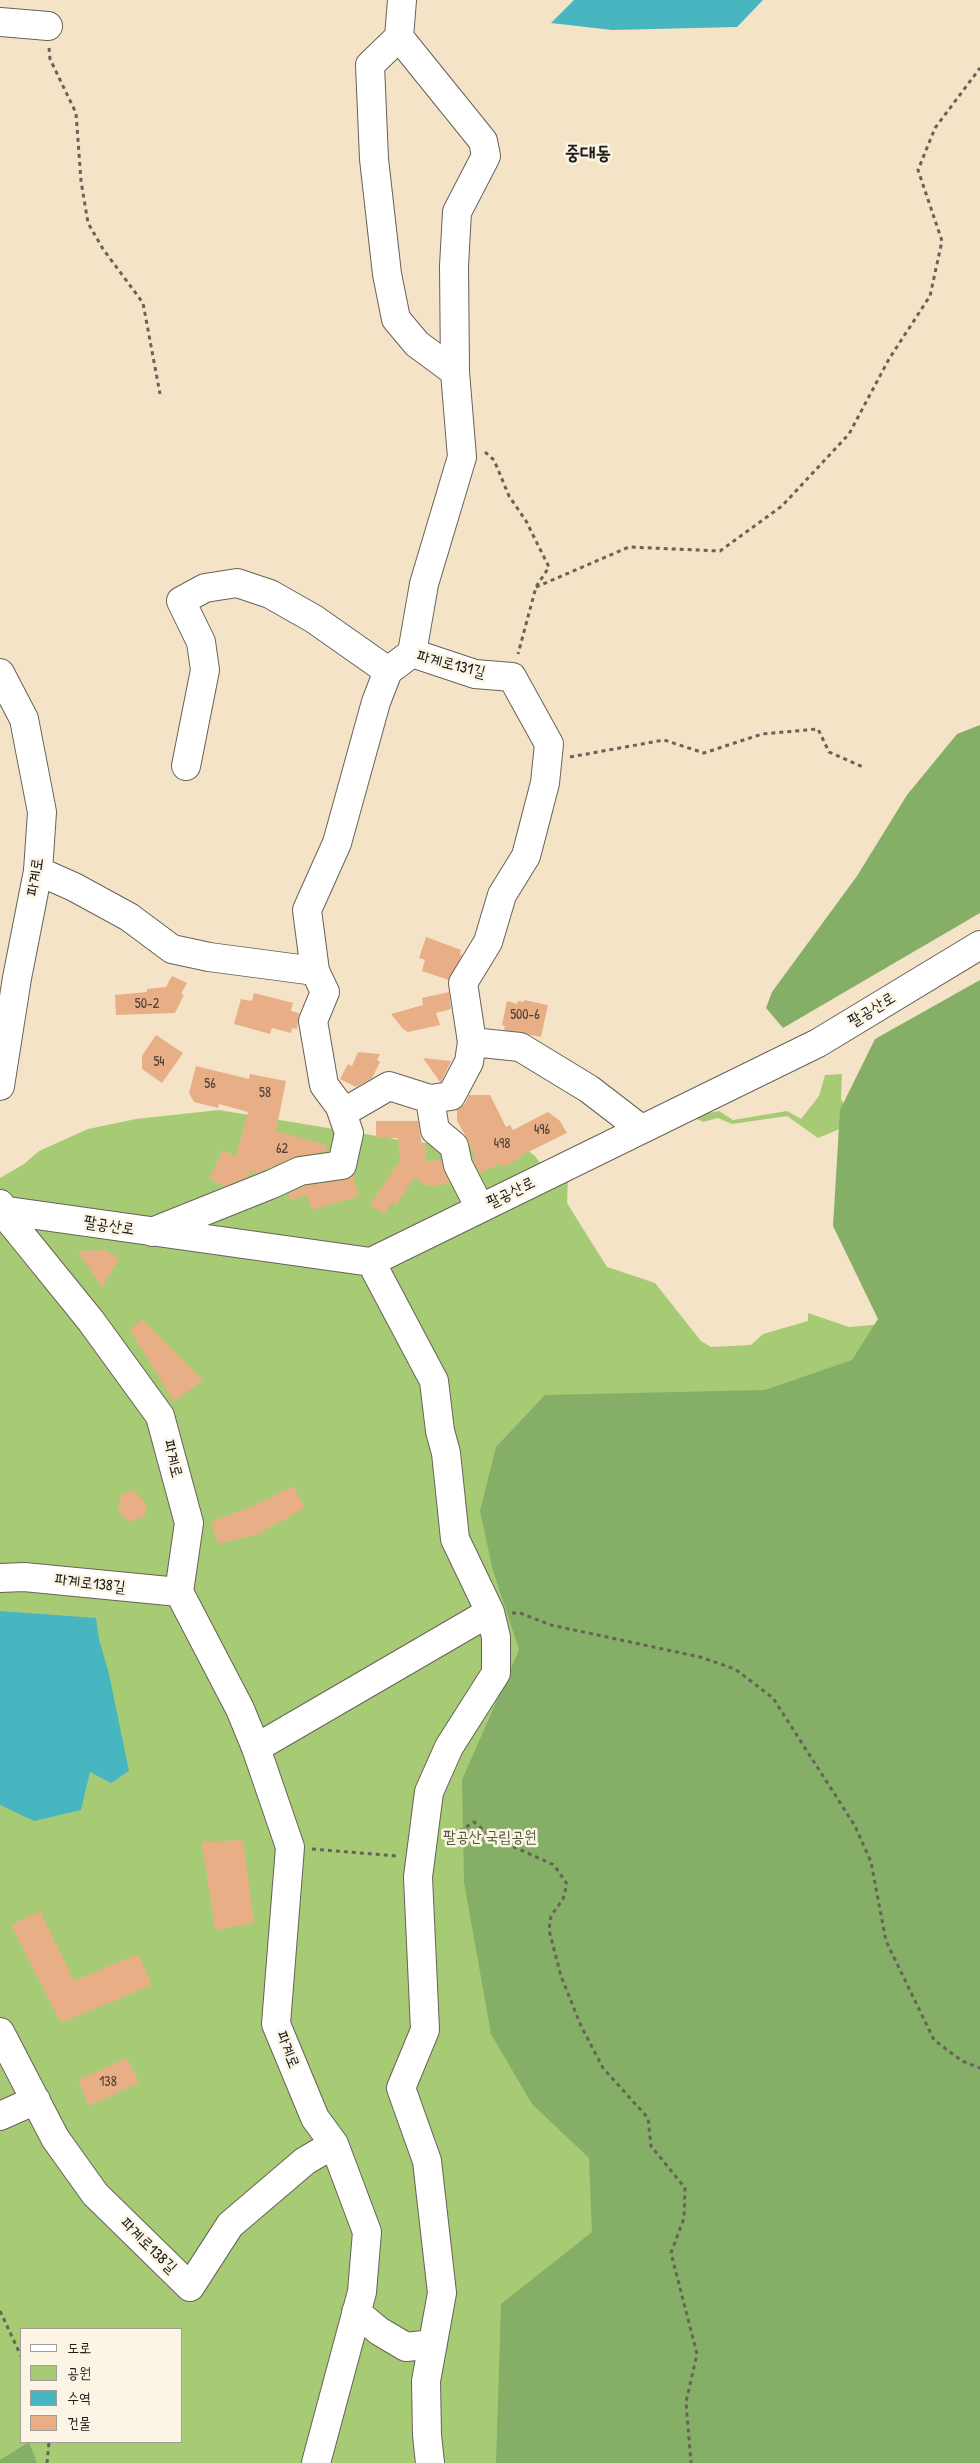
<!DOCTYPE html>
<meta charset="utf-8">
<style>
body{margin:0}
#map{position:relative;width:980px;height:2463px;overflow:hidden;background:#f4e3c7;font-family:"Patrick Hand","Poor Story",sans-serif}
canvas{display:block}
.legend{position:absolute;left:20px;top:2328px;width:162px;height:115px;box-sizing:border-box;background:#fcf5e5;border:1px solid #a29e95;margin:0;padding:6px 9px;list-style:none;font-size:15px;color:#1c1c1c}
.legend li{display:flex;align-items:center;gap:10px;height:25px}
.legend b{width:25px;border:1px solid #a29e95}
</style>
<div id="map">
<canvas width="980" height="2463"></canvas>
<ul class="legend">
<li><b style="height:6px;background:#fff"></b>도로</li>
<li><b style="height:14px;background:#a7cb74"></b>공원</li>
<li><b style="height:14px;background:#47b6c0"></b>수역</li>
<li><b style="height:14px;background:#e8af86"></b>건물</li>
</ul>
</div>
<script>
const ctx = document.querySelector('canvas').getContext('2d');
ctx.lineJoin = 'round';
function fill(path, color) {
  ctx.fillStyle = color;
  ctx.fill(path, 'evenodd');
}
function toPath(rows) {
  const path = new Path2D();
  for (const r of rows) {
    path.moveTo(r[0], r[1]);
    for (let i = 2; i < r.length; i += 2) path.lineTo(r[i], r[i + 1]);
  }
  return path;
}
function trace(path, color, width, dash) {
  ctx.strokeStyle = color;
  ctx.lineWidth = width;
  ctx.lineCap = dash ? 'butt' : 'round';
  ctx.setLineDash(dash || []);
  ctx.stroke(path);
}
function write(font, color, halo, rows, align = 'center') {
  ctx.font = font + ' "Patrick Hand","Poor Story",sans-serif';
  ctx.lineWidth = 5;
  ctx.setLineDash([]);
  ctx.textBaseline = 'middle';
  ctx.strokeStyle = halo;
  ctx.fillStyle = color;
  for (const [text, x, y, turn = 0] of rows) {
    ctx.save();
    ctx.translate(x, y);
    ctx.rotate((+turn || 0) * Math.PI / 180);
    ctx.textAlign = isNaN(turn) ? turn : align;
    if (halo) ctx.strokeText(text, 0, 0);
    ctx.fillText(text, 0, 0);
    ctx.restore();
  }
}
fill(toPath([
 [842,1074,841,1099,854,1123,818,1138,787,1116,732,1124,718,1118,703,1122,695,1118,698,1115,719,1111,733,1120,787,1111,801,1119,819,1096,825,1075],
 [219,1110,413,1142,443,1144,478,1143,512,1138,535,1156,545,1170,568,1179,567,1203,607,1267,655,1283,701,1341,711,1347,751,1345,763,1334,808,1321,808,1313,849,1327,883,1324,980,2463,0,2463,0,1178,24,1164,39,1151,88,1129,136,1119],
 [21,2329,181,2329,181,2442,21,2442]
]), '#a7cb74');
fill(toPath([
 [980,725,980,913,783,1028,766,1008,772,992,857,876,907,795,957,734],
 [980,980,980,2463,496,2463,501,2304,592,2232,589,2158,532,2104,491,2034,464,1882,462,1780,519,1650,492,1567,480,1511,496,1447,545,1395,765,1390,852,1360,878,1319,833,1226,840,1110,875,1039],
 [29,2442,37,2463,0,2463,0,2460]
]), '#85af66');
fill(toPath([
 [574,0,763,0,737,27,612,30,551,23],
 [0,1611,96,1618,99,1639,109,1674,129,1771,111,1783,90,1772,81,1810,34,1821,0,1805]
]), '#47b6c0');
fill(toPath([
 [426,937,461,950,460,954,462,955,449,980,422,971,425,960,419,958],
 [172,976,187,983,181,994,184,995,175,1013,116,1015,115,995,147,992,147,989,166,987],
 [449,992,451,1009,436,1013,440,1025,408,1032,403,1029,391,1014,423,1005,422,998],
 [254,993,293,1003,291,1011,299,1013,297,1029,292,1028,291,1033,272,1028,270,1034,234,1024,241,999,252,1001],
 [524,1000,548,1005,541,1037,504,1030,505,1026,502,1025,507,1001,517,1004,518,1001,524,1002],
 [156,1035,183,1053,162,1083,142,1069,142,1056],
 [358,1052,380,1054,377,1060,380,1062,372,1078,356,1087,340,1079,348,1064,352,1066],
 [423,1058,451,1061,441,1082,440,1082],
 [196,1066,249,1079,250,1074,286,1081,276,1131,327,1145,326,1152,294,1157,258,1173,251,1170,248,1177,225,1186,209,1179,223,1150,236,1157,248,1112,219,1104,218,1108,194,1102,189,1093],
 [469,1095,490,1095,506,1127,510,1125,513,1130,548,1112,560,1121,567,1133,520,1156,521,1158,503,1167,501,1163,480,1173,473,1160,475,1158,469,1142,457,1121,457,1110,465,1104],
 [376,1121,418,1121,422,1146,426,1145,426,1161,441,1160,450,1184,426,1186,415,1177,396,1205,392,1202,384,1214,370,1205,400,1160,398,1138,376,1138],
 [353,1176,359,1196,312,1210,307,1195,290,1201,288,1194,304,1186,344,1180],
 [105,1250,119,1258,102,1288,78,1251],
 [142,1319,203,1380,174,1402,130,1330],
 [293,1486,305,1508,263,1531,264,1533,218,1544,211,1522,256,1505],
 [133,1490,147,1505,145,1516,130,1522,118,1511,121,1494],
 [243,1840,254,1923,215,1930,202,1842],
 [40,1911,74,1981,138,1954,152,1985,61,2023,11,1925],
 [127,2058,139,2083,89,2106,78,2080]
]), '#e8af86');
const minor = toPath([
 [402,0,399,37,370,65,374,159,387,274,396,319,417,344,455,372,462,457,424,584,412,653],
 [0,22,48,26],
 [399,37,483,141,486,156,457,212,454,266,455,372],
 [186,766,205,670,201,642,181,601,205,588,237,583,270,594,314,619,388,671],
 [38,871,74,887,129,917,172,949,209,957,315,971],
 [472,1042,520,1047,589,1089,641,1129],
 [430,1099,451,1096,469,1062,472,1042,463,983,488,942,502,895,526,856,545,783,549,744,512,677,475,674,412,653,388,671,376,702,337,843,307,910,315,971,325,992,313,1021,324,1085,344,1112,389,1086,430,1099,435,1130,454,1146,458,1165,480,1208],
 [1,1210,91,1321,160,1416,189,1523,179,1592,240,1709,256,1748,290,1847,276,2024,315,2118,334,2144,367,2232,362,2292,316,2463],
 [1,1210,371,1262,818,1043,980,945],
 [152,1232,272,1184,300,1171,342,1165,349,1133,339,1104],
 [371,1262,434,1381,440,1431,446,1453,455,1539,490,1612,496,1637,496,1673,449,1747,429,1792,418,1877,425,2030,401,2088,427,2161,442,2293,426,2381,427,2435,430,2463],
 [0,1578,24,1577,179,1592],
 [256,1748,490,1612],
 [0,2032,55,2138,95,2194,190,2287,230,2225,305,2161,334,2144],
 [0,2116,36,2100],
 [356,2312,379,2331,406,2347,433,2344]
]);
const major = toPath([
 [0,673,24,719,42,812,38,871,17,978,0,1086],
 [0,1204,0,1211]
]);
trace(minor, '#686258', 30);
trace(major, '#686258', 30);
trace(toPath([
 [49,48,50,59,76,113,81,181,88,223,103,249,143,303,160,394],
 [485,452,494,460,509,496,526,521,549,567,536,587,518,654],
 [536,587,629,547,720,551,782,506,849,434,889,359,930,296,942,241,918,170,935,128,980,68],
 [570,757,664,740,704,753,762,734,818,729,829,752,863,767],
 [512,1613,520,1613,551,1625,700,1657,735,1669,773,1698,855,1826,871,1862,886,1941,934,2040,962,2061,980,2068],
 [446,1840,474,1822,492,1837,554,1865,567,1884,563,1899,551,1916,549,1930,561,1976,581,2026,603,2068,648,2118,651,2146,685,2188,684,2218,671,2253,697,2354,686,2402,691,2463],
 [312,1849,397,1856],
 [0,2311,21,2356],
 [47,2463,49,2442]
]), '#686258', 3, [4, 4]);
trace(minor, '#fff', 28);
trace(major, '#fff', 28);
write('14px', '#4f4136', null, [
 ["50-2",147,1004],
 ["500-6",525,1015],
 ["54",159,1062],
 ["56",210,1084],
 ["58",265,1093],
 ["496",542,1130],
 ["498",502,1144],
 ["62",282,1149],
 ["138",108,2082]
]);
write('16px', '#1c1c1c', '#fcf5e5', [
 ["파계로131길",451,665,14],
 ["파계로",36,877,-82],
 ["팔공산로",872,1010,-31],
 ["팔공산로",511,1193,-26],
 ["팔공산로",109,1226,9],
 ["파계로",172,1459,75],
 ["파계로138길",90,1584,6],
 ["파계로",287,2050,68],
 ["파계로138길",148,2246,44]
]);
write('16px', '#4d593b', '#fcf5e5', [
 ["팔공산 국립공원",490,1838]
]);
write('bold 19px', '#1c1c1c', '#fcf5e5', [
 ["중대동",588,154]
]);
</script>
